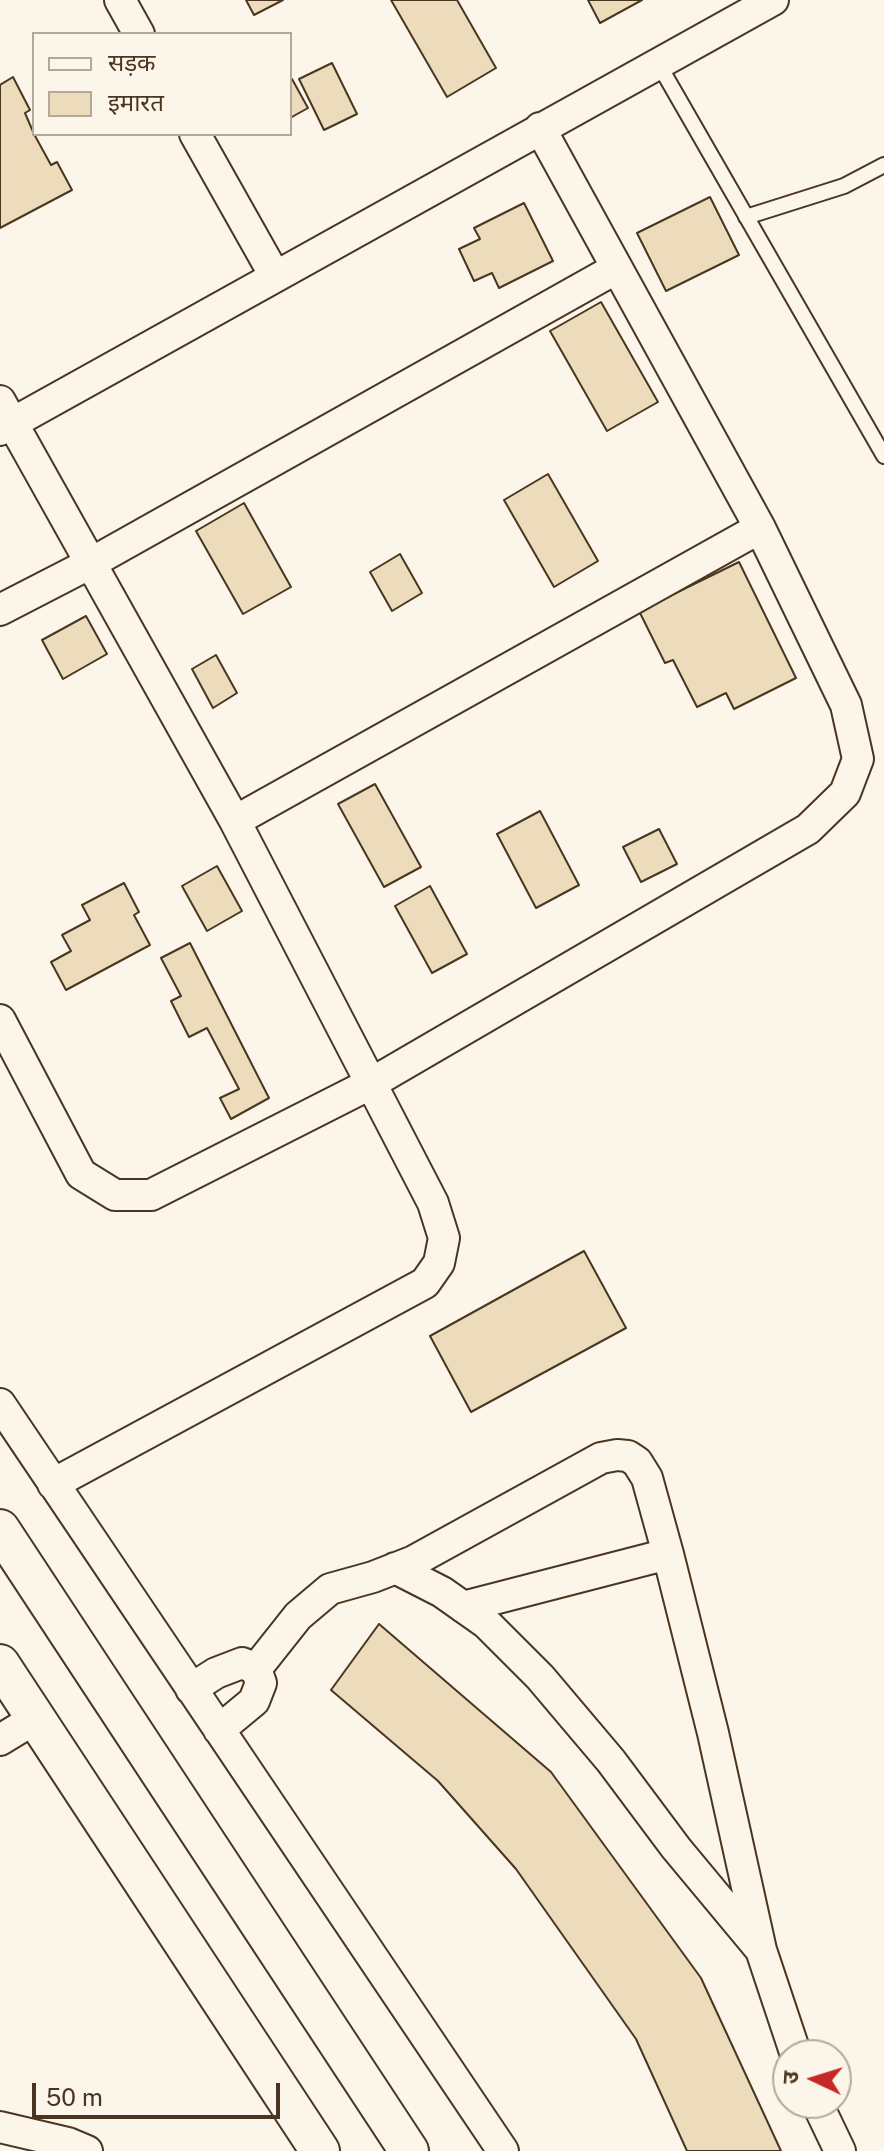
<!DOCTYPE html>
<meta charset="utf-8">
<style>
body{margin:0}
#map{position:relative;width:884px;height:2151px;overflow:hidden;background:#fbf6e9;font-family:"Public Sans","Noto Sans Devanagari",sans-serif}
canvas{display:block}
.legend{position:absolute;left:32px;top:32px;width:260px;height:104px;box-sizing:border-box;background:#fbf6e9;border:2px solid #b4a999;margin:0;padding:10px 14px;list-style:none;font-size:24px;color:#4a3520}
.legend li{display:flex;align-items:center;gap:16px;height:40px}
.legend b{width:40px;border:2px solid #b4a999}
.north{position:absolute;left:772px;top:2039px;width:80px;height:80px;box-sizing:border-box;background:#fbf6e9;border:2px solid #b4a999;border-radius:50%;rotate:274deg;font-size:22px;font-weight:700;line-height:32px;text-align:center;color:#4a3520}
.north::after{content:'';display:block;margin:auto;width:28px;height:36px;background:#c62828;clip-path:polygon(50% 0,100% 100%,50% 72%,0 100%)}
.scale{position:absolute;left:32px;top:2083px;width:248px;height:36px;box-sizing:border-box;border:4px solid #4a3520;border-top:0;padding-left:10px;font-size:24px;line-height:28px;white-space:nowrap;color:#4a3520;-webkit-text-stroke:6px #fbf6e9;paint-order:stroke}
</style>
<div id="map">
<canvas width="884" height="2151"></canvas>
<ul class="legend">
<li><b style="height:10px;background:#fbf6e9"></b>सड़क</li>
<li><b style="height:22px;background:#ecdcbc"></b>इमारत</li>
</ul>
<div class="north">उ</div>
<div class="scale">50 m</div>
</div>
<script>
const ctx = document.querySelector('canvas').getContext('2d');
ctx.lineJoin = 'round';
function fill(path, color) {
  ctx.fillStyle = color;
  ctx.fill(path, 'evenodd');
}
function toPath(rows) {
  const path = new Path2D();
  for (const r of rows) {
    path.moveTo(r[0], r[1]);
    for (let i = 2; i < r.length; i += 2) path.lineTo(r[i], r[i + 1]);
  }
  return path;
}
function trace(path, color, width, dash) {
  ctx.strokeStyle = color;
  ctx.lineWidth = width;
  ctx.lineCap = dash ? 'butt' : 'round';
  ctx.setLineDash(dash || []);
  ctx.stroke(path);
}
const building = toPath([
 [246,0,283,0,254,15,246,0],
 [391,0,457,0,496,68,447,97,391,0],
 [588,0,642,0,600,23,588,0],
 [332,63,357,114,324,130,299,79,332,63],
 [13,77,30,110,25,113,34,134,51,165,57,162,72,190,0,228,0,85,13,77],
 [292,79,308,108,290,118,290,81,292,79],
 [710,197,739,255,666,291,637,233,710,197],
 [524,203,553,261,499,288,492,273,474,281,459,249,480,239,474,228,524,203],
 [601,302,658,402,607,431,550,331,601,302],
 [548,474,598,561,554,587,504,500,548,474],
 [244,503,291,587,243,614,196,531,244,503],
 [400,554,422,593,392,611,370,572,400,554],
 [739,562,796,678,734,709,726,693,697,707,673,660,665,663,639,611,739,562],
 [86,616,107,654,63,679,42,640,86,616],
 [216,655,237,693,213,708,192,669,216,655],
 [375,784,421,867,384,887,338,804,375,784],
 [540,811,579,885,536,908,497,834,540,811],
 [659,829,677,864,641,882,623,847,659,829],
 [217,866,242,911,207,931,182,886,217,866],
 [124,883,139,912,134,915,150,945,66,990,51,962,71,951,62,935,90,920,82,905,124,883],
 [430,886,467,954,432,973,395,906,430,886],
 [190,943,269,1098,231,1119,220,1098,239,1089,207,1028,189,1037,171,1001,181,996,161,958,190,943],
 [584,1251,626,1328,471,1412,430,1336,584,1251],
 [379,1624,551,1772,701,1978,781,2151,687,2151,636,2039,516,1869,438,1781,331,1690,379,1624]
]);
fill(building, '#ecdcbc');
trace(building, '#4a3520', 2);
const service = toPath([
 [658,63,884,456],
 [746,217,844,186,884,165]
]);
const minor = toPath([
 [120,0,139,34],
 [195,134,275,276],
 [0,401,235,821,433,1203,444,1238,439,1263,425,1283,53,1484],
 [0,430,773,0],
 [0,610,91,563,617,268],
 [235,821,760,528],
 [0,1020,81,1174,115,1195,151,1195,370,1084,808,829,845,793,858,759,846,705,760,528,540,128],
 [0,1404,503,2151],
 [395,1568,442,1592,486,1623,540,1677,611,1761,676,1848,760,1949],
 [463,1607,668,1554],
 [256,1669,298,1616,330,1589,373,1577,414,1561,601,1458,617,1455,628,1456,637,1462,647,1478,668,1554,713,1733,761,1950,796,2055],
 [191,1689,216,1673,242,1663,256,1669,261,1683,254,1701,219,1730],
 [0,1740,36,1718],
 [817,2103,840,2151],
 [0,2127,68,2143,87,2151]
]);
const tertiary = toPath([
 [0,1529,409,2151],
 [0,1664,320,2151]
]);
trace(service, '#4a3520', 18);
trace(minor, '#4a3520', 34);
trace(tertiary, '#4a3520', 42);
trace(service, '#fbf6e9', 14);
trace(minor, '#fbf6e9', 30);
trace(tertiary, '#fbf6e9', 38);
</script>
